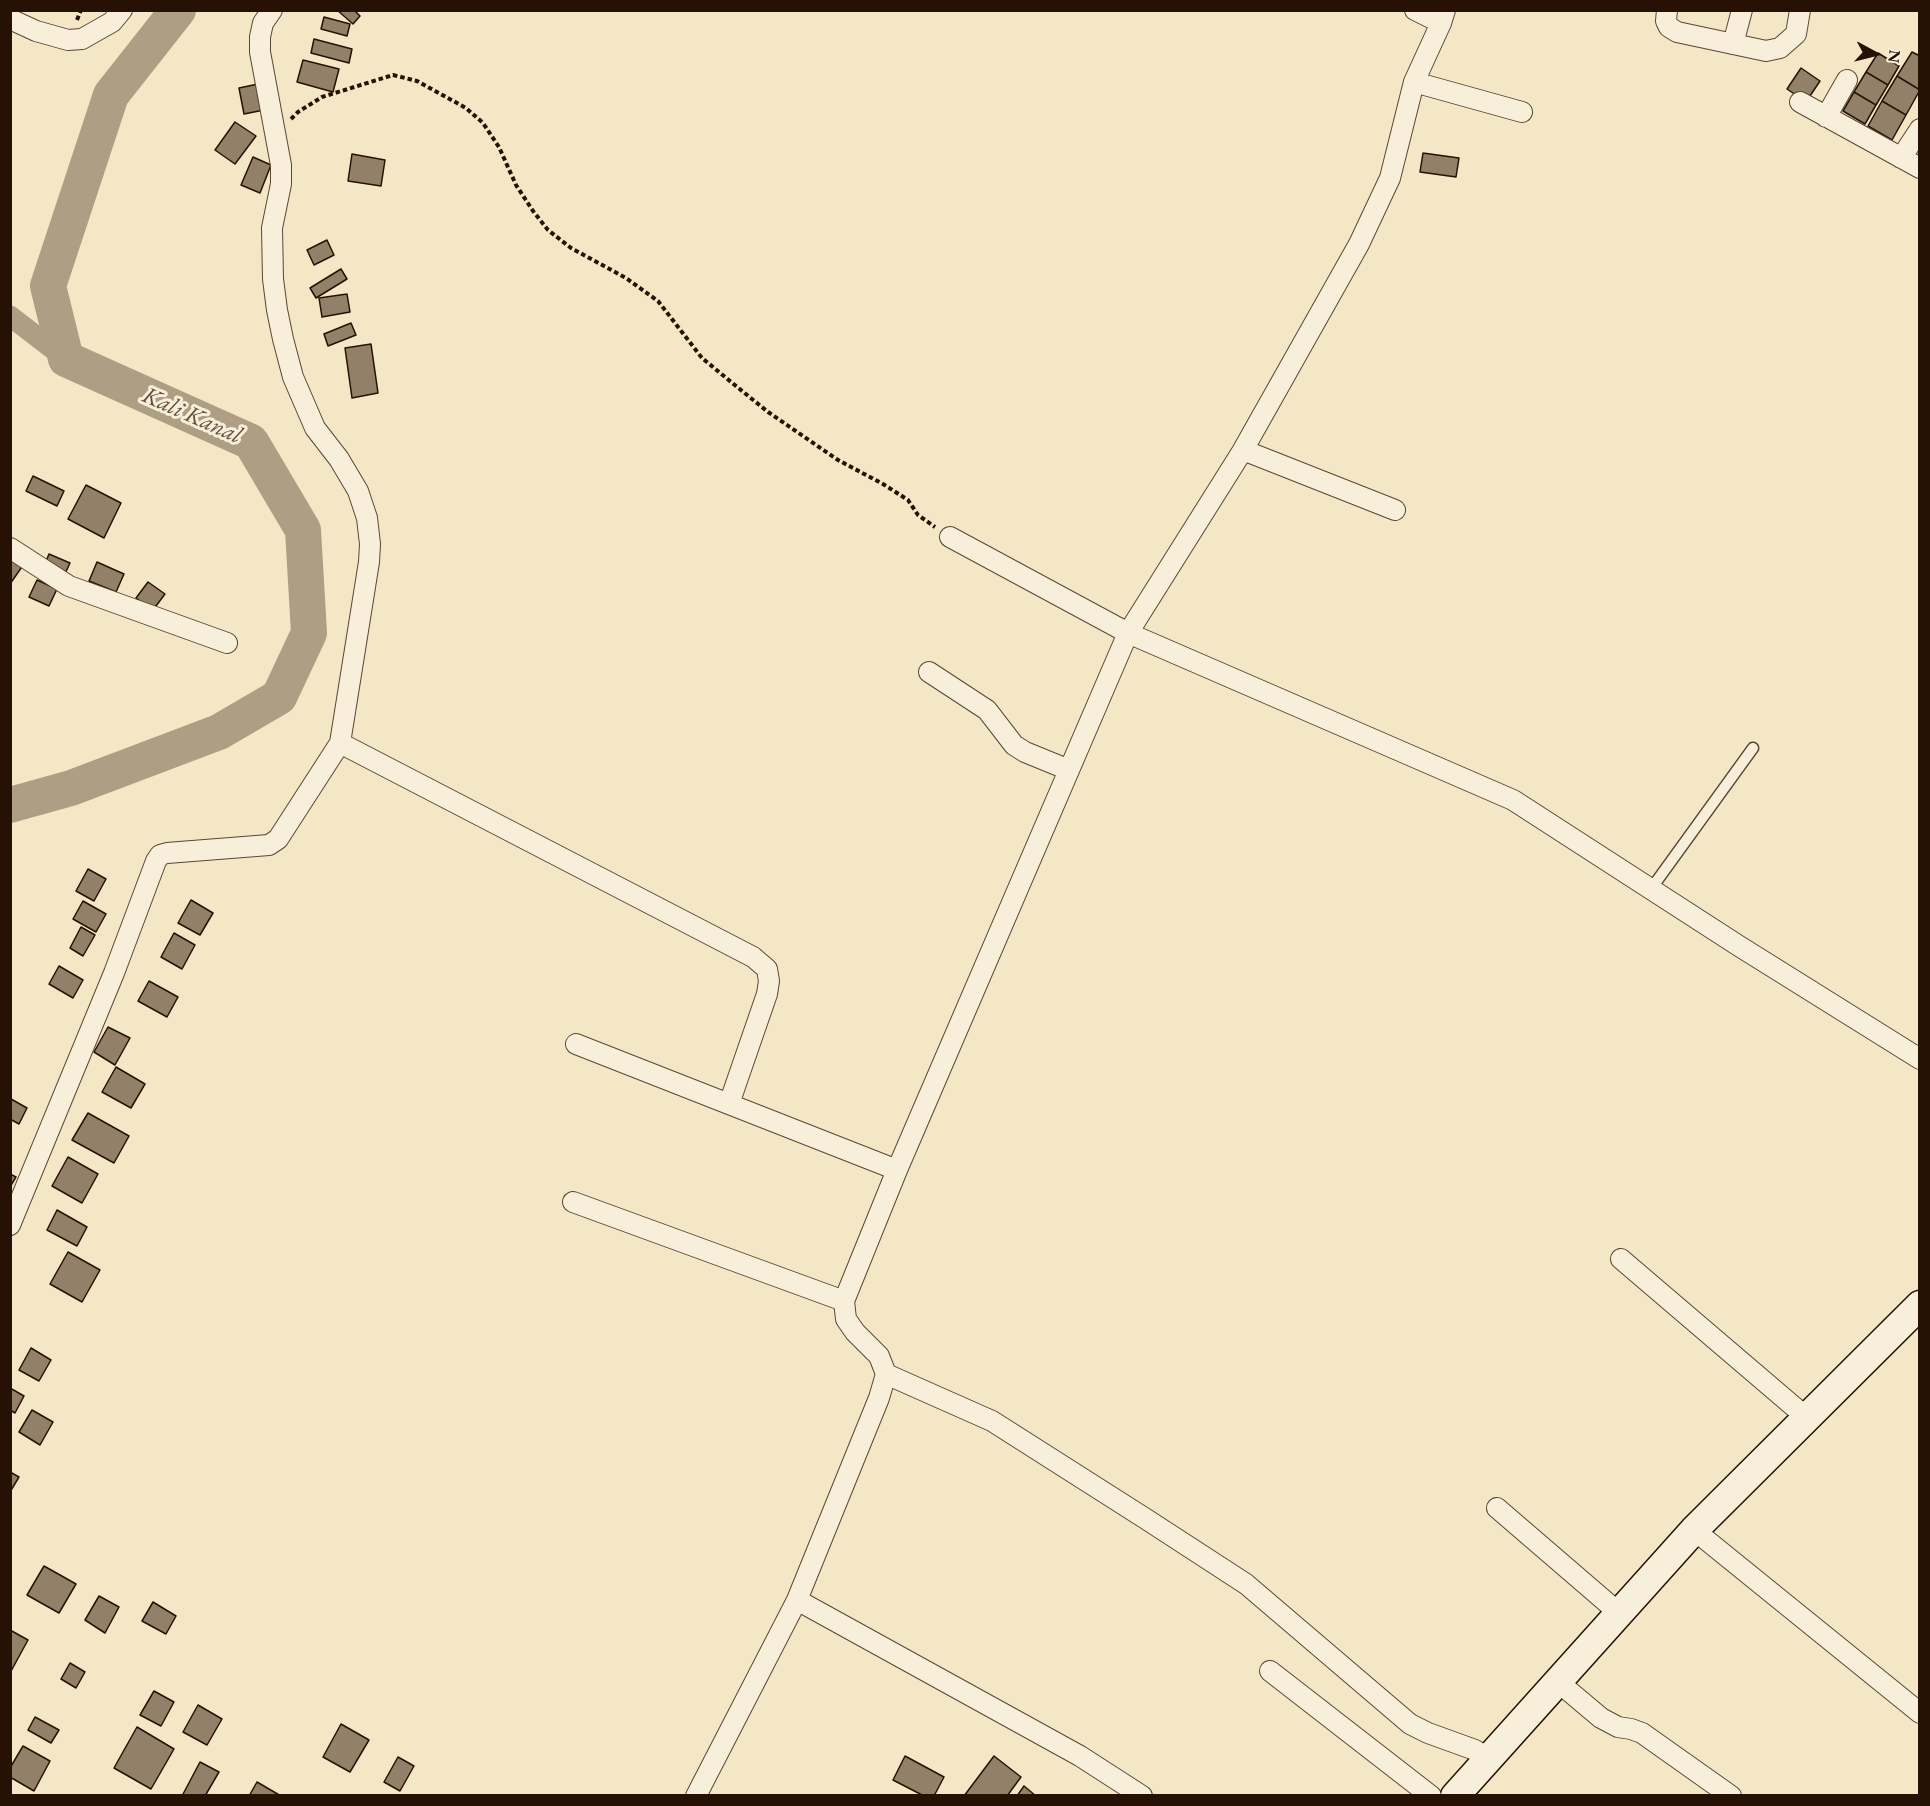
<!DOCTYPE html>
<style>
body{margin:0}
#map{position:relative;width:1930px;height:1806px;overflow:hidden;background:#f4e7c6;font-family:"EB Garamond",serif}
canvas{display:block}
.frame{position:absolute;inset:0;border:12px solid #271104;pointer-events:none}
.north{position:absolute;left:1846px;top:24px;width:60px;height:60px;-webkit-text-stroke:4px #f8efda;paint-order:stroke;rotate:97deg;font-size:16px;font-weight:700;line-height:24px;text-align:center;color:#271104}
.north::after{content:'';display:block;margin:auto;width:21px;height:27px;background:#271104;clip-path:polygon(50% 0,100% 100%,50% 72%,0 100%)}
</style>
<div id="map">
<canvas width="1930" height="1806"></canvas>
<div class="frame"></div>
<div class="north">N</div>
</div>
<script>
const ctx = document.querySelector('canvas').getContext('2d');
ctx.lineJoin = 'round';
function toPath(rows) {
  const path = new Path2D();
  for (const r of rows) {
    path.moveTo(r[0], r[1]);
    for (let i = 2; i < r.length; i += 2) path.lineTo(r[i], r[i + 1]);
  }
  return path;
}
function trace(path, color, width, dash) {
  ctx.strokeStyle = color;
  ctx.lineWidth = width;
  ctx.lineCap = dash ? 'butt' : 'round';
  ctx.setLineDash(dash || []);
  ctx.stroke(path);
}
function fill(path, color) {
  ctx.fillStyle = color;
  ctx.fill(path, 'evenodd');
}
function write(font, color, halo, rows, align = 'center') {
  ctx.font = font + ' "EB Garamond",serif';
  ctx.lineWidth = 6;
  ctx.setLineDash([]);
  ctx.textBaseline = 'middle';
  ctx.strokeStyle = halo;
  ctx.fillStyle = color;
  for (const [text, x, y, turn = 0] of rows) {
    ctx.save();
    ctx.translate(x, y);
    ctx.rotate((+turn || 0) * Math.PI / 180);
    ctx.textAlign = isNaN(turn) ? turn : align;
    if (halo) ctx.strokeText(text, 0, 0);
    ctx.fillText(text, 0, 0);
    ctx.restore();
  }
}
trace(toPath([
 [10,316,66,359]
]), '#ae9e84', 21);
trace(toPath([
 [10,805,71,788,219,732,279,697,309,633,303,530,251,442,66,359,48,286,111,95,178,10]
]), '#ae9e84', 36);
const building = toPath([
 [337,10,354,10,360,16,353,24,337,10],
 [324,17,350,24,347,36,321,29,324,17],
 [314,39,352,49,349,63,311,53,314,39],
 [1912,52,1920,56,1920,90,1897,76,1912,52],
 [1878,53,1899,66,1888,85,1866,72,1878,53],
 [303,60,339,69,333,92,297,82,303,60],
 [1801,68,1820,81,1806,102,1787,89,1801,68],
 [1866,72,1888,85,1876,105,1854,92,1866,72],
 [1897,76,1920,90,1906,115,1882,101,1897,76],
 [258,84,264,110,244,114,239,88,258,84],
 [1854,92,1876,105,1865,124,1843,111,1854,92],
 [1882,101,1906,115,1892,140,1868,126,1882,101],
 [235,122,256,136,235,164,215,150,235,122],
 [1423,153,1459,158,1456,177,1420,172,1423,153],
 [352,154,385,160,381,186,348,181,352,154],
 [253,157,271,165,260,193,241,185,253,157],
 [327,240,334,255,314,265,307,250,327,240],
 [341,269,347,279,316,298,310,288,341,269],
 [347,294,350,312,322,317,319,298,347,294],
 [351,323,356,335,328,346,324,334,351,323],
 [371,344,378,393,352,398,345,348,371,344],
 [33,476,64,491,57,506,26,491,33,476],
 [86,485,121,503,104,538,68,519,86,485],
 [10,551,26,561,10,584,10,551],
 [49,554,70,563,64,576,44,566,49,554],
 [97,562,124,574,116,592,89,581,97,562],
 [37,580,57,589,49,606,29,597,37,580],
 [148,582,165,594,153,610,136,598,148,582],
 [88,869,106,879,94,901,76,891,88,869],
 [191,900,213,913,200,935,178,923,191,900],
 [83,901,106,914,96,932,73,919,83,901],
 [81,927,95,935,83,956,70,948,81,927],
 [174,933,195,945,182,969,161,957,174,933],
 [59,966,83,980,73,998,49,984,59,966],
 [149,981,178,997,167,1017,138,1001,149,981],
 [108,1027,130,1038,115,1065,94,1052,108,1027],
 [116,1067,145,1084,131,1108,102,1092,116,1067],
 [11,1099,27,1108,19,1124,10,1119,11,1099],
 [88,1113,129,1136,114,1163,72,1140,88,1113],
 [68,1157,98,1174,82,1203,52,1186,68,1157],
 [10,1174,16,1177,10,1187,10,1174],
 [57,1210,87,1227,77,1246,47,1230,57,1210],
 [68,1252,100,1270,82,1302,50,1284,68,1252],
 [31,1348,51,1360,39,1381,19,1370,31,1348],
 [10,1388,24,1396,15,1413,10,1410,10,1388],
 [32,1410,53,1422,40,1445,19,1432,32,1410],
 [10,1472,19,1477,10,1492,10,1472],
 [44,1566,76,1584,59,1613,27,1595,44,1566],
 [99,1596,119,1607,105,1633,85,1620,99,1596],
 [153,1602,176,1616,166,1634,142,1621,153,1602],
 [10,1630,28,1640,10,1673,10,1630],
 [70,1663,85,1672,76,1688,61,1679,70,1663],
 [154,1691,174,1702,161,1726,140,1715,154,1691],
 [198,1705,222,1719,207,1745,183,1732,198,1705],
 [35,1717,59,1730,51,1743,28,1730,35,1717],
 [341,1724,369,1740,350,1772,323,1757,341,1724],
 [137,1727,174,1749,151,1789,114,1768,137,1727],
 [23,1746,50,1761,34,1791,10,1777,10,1768,23,1746],
 [905,1756,944,1777,934,1796,924,1796,893,1780,905,1756],
 [994,1756,1021,1777,1007,1796,964,1796,994,1756],
 [398,1757,414,1766,400,1791,384,1782,398,1757],
 [200,1762,219,1772,205,1796,182,1796,200,1762],
 [257,1782,281,1796,249,1796,257,1782],
 [1024,1786,1036,1796,1017,1796,1024,1786]
]);
fill(building, '#928069');
trace(building, '#271104', 1.5);
const lane = toPath([
 [1651,889,1753,748]
]);
const street = toPath([
 [272,10,263,23,260,37,260,52,281,165,281,184,272,228,273,279,277,310,283,339,293,377,315,428,339,459,358,491,367,518,370,544,369,562,340,743,753,957,767,969,769,981,767,994,729,1104],
 [1415,10,1441,23],
 [1667,10,1666,21,1669,27,1677,32,1766,51,1780,48,1796,34,1800,10],
 [10,19,36,31,68,40,82,39,112,22,122,10],
 [1733,44,1742,10],
 [1414,82,1522,112],
 [1800,102,1920,168],
 [1826,117,1847,80],
 [1901,158,1920,129],
 [1243,450,1395,510],
 [950,537,1128,633,1513,800,1739,946,1920,1059],
 [10,548,69,586,227,643],
 [929,672,987,710,1014,745,1025,752,1069,770],
 [576,1044,897,1170],
 [573,1202,844,1301],
 [10,1225,114,973,156,861,160,855,167,853,269,845,278,839,340,743],
 [1621,1259,1806,1417],
 [886,1374,992,1421,1146,1519,1246,1584,1410,1724,1428,1733,1475,1750,1488,1758],
 [1497,1508,1619,1613],
 [1694,1530,1920,1713],
 [797,1600,1080,1756,1142,1796],
 [1270,1671,1431,1796],
 [1557,1681,1601,1718,1618,1727,1631,1729,1642,1733,1731,1796],
 [696,1796,797,1600,879,1398,886,1374,879,1356,855,1332,846,1319,844,1301,897,1170,1128,633,1243,450,1359,244,1390,178,1414,82,1441,23,1445,10]
]);
const secondary = toPath([
 [1455,1796,1694,1530,1920,1305]
]);
trace(lane, '#5a4634', 13);
trace(street, '#5a4634', 22);
trace(secondary, '#271104', 31);
trace(toPath([
 [77,20,81,10],
 [291,119,298,112,322,97,393,75,417,81,466,108,483,123,499,147,516,185,533,211,548,230,571,248,626,278,658,301,702,358,736,386,768,412,838,460,883,484,908,500,918,515,935,527]
]), '#271104', 4, [4.5, 3]);
trace(lane, '#f8efda', 10);
trace(street, '#f8efda', 20);
trace(secondary, '#f8efda', 28);
write('italic 24px', '#64503e', '#f8efda', [
 ["Kali Kanal",192,416,24]
]);
</script>
